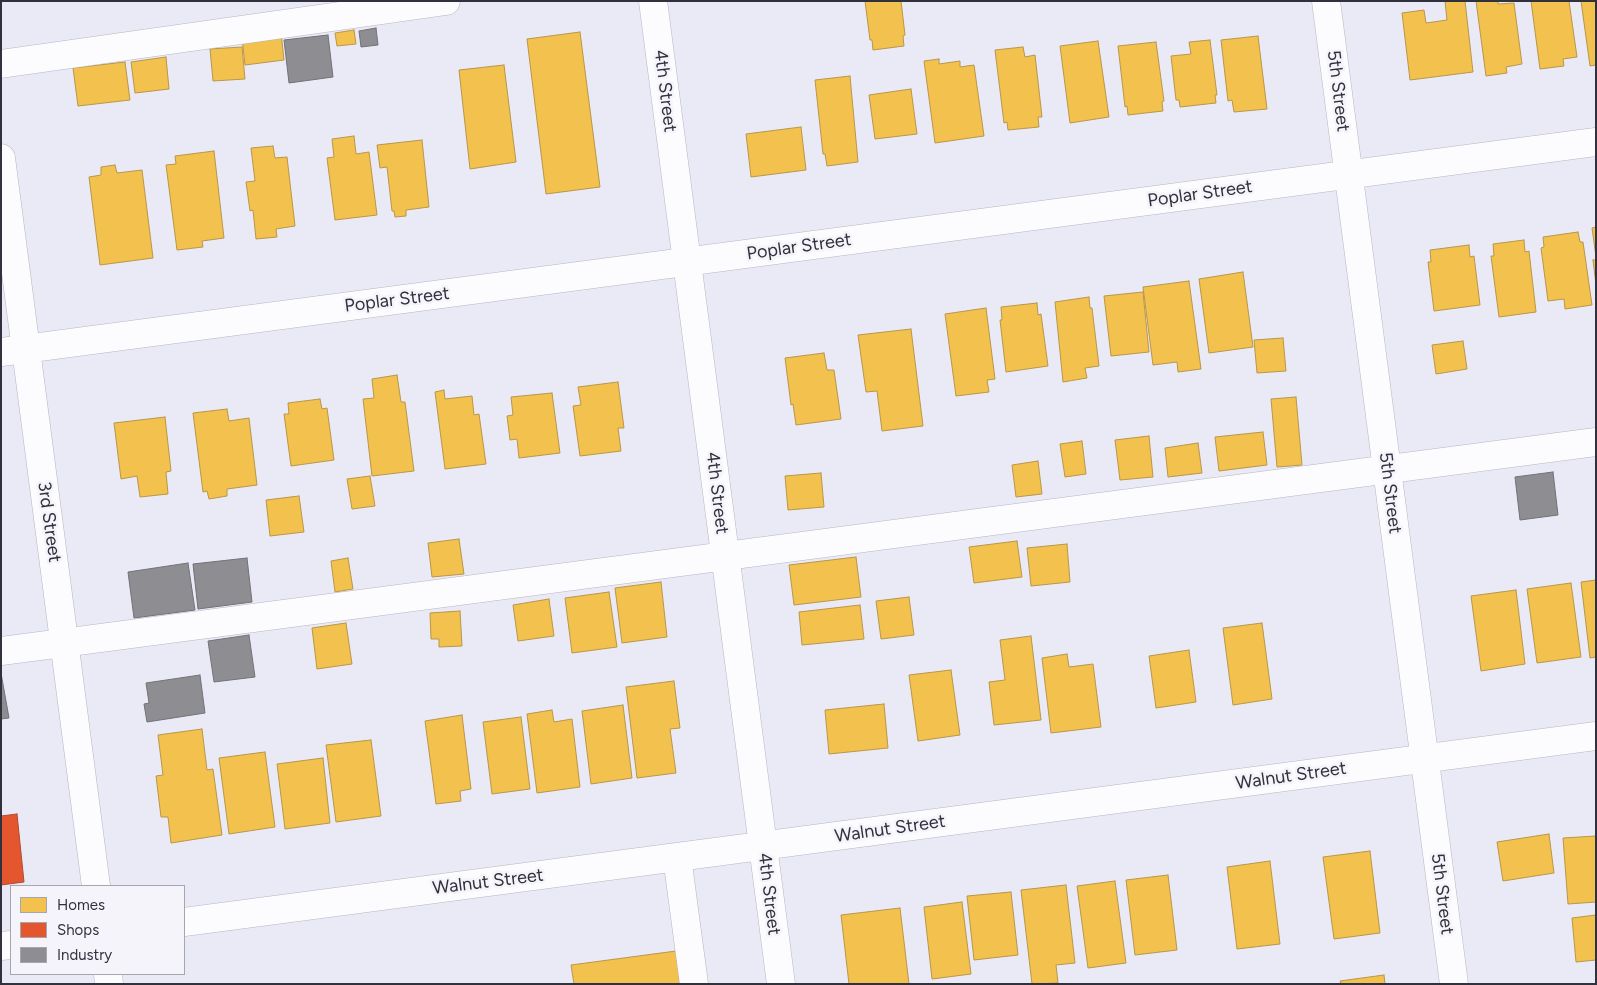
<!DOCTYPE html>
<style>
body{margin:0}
#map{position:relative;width:1597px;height:985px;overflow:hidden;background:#eaeaf6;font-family:Figtree,sans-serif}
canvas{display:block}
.frame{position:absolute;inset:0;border:2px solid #31313d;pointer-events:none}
.legend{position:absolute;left:10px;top:885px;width:175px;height:90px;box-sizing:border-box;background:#f4f4fa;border:1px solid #a6a6ae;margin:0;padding:6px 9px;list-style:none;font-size:15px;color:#31313d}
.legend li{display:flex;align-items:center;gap:10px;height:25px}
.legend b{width:25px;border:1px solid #a6a6ae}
</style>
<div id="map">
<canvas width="1597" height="985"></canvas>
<div class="frame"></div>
<ul class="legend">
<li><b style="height:14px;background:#f2c14e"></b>Homes</li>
<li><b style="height:14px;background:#e4572e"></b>Shops</li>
<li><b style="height:14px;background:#8d8d92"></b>Industry</li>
</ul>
</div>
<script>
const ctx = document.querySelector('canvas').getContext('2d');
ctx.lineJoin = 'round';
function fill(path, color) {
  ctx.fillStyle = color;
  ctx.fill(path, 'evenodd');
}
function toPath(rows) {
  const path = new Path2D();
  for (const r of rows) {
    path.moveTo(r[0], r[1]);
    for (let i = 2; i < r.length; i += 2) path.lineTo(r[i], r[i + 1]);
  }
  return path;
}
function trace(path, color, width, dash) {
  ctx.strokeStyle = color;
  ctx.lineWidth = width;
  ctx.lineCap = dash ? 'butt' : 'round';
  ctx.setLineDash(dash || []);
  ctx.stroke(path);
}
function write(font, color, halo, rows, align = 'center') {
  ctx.font = font + ' Figtree,sans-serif';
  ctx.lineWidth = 5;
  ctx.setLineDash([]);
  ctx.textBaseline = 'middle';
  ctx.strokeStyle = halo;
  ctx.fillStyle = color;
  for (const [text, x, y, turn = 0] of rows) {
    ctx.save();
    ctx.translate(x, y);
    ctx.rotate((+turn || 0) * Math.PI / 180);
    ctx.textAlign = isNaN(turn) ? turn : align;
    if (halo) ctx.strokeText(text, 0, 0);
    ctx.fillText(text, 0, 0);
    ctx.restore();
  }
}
const homes = toPath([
 [865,1,901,1,905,35,903,36,904,46,873,50,872,40,870,40,865,1],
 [1445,1,1465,1,1473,72,1410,80,1402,13,1424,10,1426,23,1447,20,1445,1],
 [1476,1,1498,1,1498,4,1514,3,1522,64,1506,67,1507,73,1486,76,1476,1],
 [1531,1,1569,1,1577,57,1563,59,1564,66,1540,69,1531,1],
 [1581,1,1596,1,1596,65,1590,66,1581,1],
 [354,30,356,44,337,46,335,33,354,30],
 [281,32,284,60,245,65,242,37,281,32],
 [580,32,600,187,546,194,527,39,580,32],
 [1258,36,1267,109,1234,112,1232,100,1228,101,1221,40,1258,36],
 [1210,40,1217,95,1215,95,1216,103,1180,107,1179,100,1176,100,1171,56,1191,54,1189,42,1210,40],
 [1098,41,1109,117,1070,123,1060,46,1098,41],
 [1156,42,1164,101,1162,102,1163,111,1128,115,1127,106,1125,107,1118,46,1156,42],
 [242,47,245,79,213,81,210,49,242,47],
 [1023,47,1025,57,1035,55,1042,117,1038,117,1039,127,1008,130,1007,122,1004,123,995,50,1023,47],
 [166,57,169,89,135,93,131,62,166,57],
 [939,59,939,64,960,61,960,67,974,65,984,136,935,143,924,61,939,59],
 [125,62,130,100,78,106,73,68,125,62],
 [504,65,516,162,470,169,459,70,504,65],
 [850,76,858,162,827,166,825,154,823,154,815,80,850,76],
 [911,89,917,134,875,139,869,95,911,89],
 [801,127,806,170,751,177,746,134,801,127],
 [354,136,356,154,369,152,377,215,335,220,327,158,334,157,332,139,354,136],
 [422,140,429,207,406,210,406,216,395,217,394,211,392,211,387,167,380,168,377,145,422,140],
 [273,146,275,158,287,157,295,226,276,229,277,237,256,239,253,210,250,211,246,182,255,181,251,148,273,146],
 [214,151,224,238,202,241,203,247,177,250,166,165,176,164,175,156,214,151],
 [115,165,117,173,142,170,153,258,100,265,89,177,101,175,101,167,115,165],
 [1596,227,1596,257,1592,228,1596,227],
 [1578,232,1580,242,1583,242,1592,305,1565,309,1564,299,1548,301,1541,248,1544,247,1543,237,1578,232],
 [1524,240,1525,252,1529,251,1536,312,1499,317,1491,256,1494,256,1493,244,1524,240],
 [1469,245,1470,257,1474,256,1480,305,1434,311,1428,262,1431,262,1430,250,1469,245],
 [1593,260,1596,260,1596,285,1593,260],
 [1243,272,1253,347,1209,353,1199,279,1243,272],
 [1189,281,1201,369,1178,372,1177,362,1153,365,1143,287,1189,281],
 [1143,292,1149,352,1111,356,1104,296,1143,292],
 [1089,297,1090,308,1092,308,1099,366,1085,368,1087,378,1063,382,1055,302,1089,297],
 [1037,303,1038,315,1041,314,1048,366,1006,372,1000,320,1002,320,1001,307,1037,303],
 [986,308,995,379,987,380,989,392,956,396,945,314,986,308],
 [911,329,923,426,882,431,877,391,866,392,858,335,911,329],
 [1283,338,1286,371,1257,373,1254,340,1283,338],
 [1463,341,1467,369,1436,374,1432,345,1463,341],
 [824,353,827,370,834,370,841,419,796,425,793,404,791,405,785,358,824,353],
 [397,375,401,402,405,402,414,471,372,476,363,399,374,398,372,379,397,375],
 [618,382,624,428,618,428,621,451,580,456,573,406,581,405,578,387,618,382],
 [444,390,445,399,472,396,474,415,479,414,486,464,445,469,435,392,444,390],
 [552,393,560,453,519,458,517,439,510,440,507,416,513,415,511,397,552,393],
 [1296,397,1302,465,1277,467,1271,399,1296,397],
 [320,399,322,409,327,408,334,460,291,466,284,414,289,414,288,403,320,399],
 [227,409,229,421,249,418,257,485,227,489,227,496,209,499,207,491,203,492,193,413,227,409],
 [165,417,171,471,166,472,168,494,140,497,137,476,121,479,114,423,165,417],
 [1263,432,1267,465,1219,471,1215,437,1263,432],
 [1149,436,1153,477,1120,480,1115,440,1149,436],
 [1082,441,1086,474,1065,477,1060,444,1082,441],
 [1198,443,1202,473,1168,477,1165,448,1198,443],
 [1038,461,1042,494,1016,497,1012,465,1038,461],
 [821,473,824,507,788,510,785,476,821,473],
 [370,476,375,506,352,509,347,479,370,476],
 [299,496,304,532,270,536,266,500,299,496],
 [459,539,464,574,432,577,428,543,459,539],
 [1017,541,1022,577,974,583,969,547,1017,541],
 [1067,544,1070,582,1031,586,1027,548,1067,544],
 [856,557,861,597,794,605,789,565,856,557],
 [348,558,353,589,335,592,331,561,348,558],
 [1596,580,1596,657,1590,658,1581,582,1596,580],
 [661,582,667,637,622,643,615,588,661,582],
 [1571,583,1581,657,1537,663,1527,589,1571,583],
 [1516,590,1525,664,1481,671,1471,596,1516,590],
 [609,592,617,647,572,653,565,598,609,592],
 [909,597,914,635,881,639,876,601,909,597],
 [549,599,554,636,518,641,513,605,549,599],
 [860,605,864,639,802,645,799,612,860,605],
 [460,611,462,646,439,647,439,639,431,639,430,613,460,611],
 [346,623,352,664,317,669,312,628,346,623],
 [1262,623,1272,699,1233,705,1223,628,1262,623],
 [1031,636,1041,720,994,725,989,682,1005,680,1000,640,1031,636],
 [1189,650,1196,702,1156,708,1149,656,1189,650],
 [1067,654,1069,667,1093,664,1101,727,1051,733,1042,658,1067,654],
 [951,670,960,735,918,741,909,675,951,670],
 [674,681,680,728,670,729,676,773,637,778,626,687,674,681],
 [884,704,888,748,829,754,825,710,884,704],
 [623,705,632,778,591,784,582,711,623,705],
 [552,710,554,722,572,719,580,787,537,793,527,714,552,710],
 [462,715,471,789,460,791,461,801,436,804,425,721,462,715],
 [521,717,530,789,492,794,483,722,521,717],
 [202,729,207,770,213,769,222,835,171,843,168,817,161,817,156,776,163,775,158,735,202,729],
 [371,740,381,816,336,822,326,745,371,740],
 [265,752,275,827,229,834,219,758,265,752],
 [323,758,330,823,285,829,277,764,323,758],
 [1549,834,1554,873,1503,881,1497,842,1549,834],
 [1596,836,1596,902,1568,904,1563,838,1596,836],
 [1370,851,1380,933,1334,939,1323,857,1370,851],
 [1270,861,1280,944,1237,949,1227,867,1270,861],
 [1168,875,1177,950,1135,955,1126,880,1168,875],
 [1115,881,1126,963,1088,968,1077,886,1115,881],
 [1066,885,1075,963,1056,965,1058,983,1032,984,1021,890,1066,885],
 [1011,892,1018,955,974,960,967,896,1011,892],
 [962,902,971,974,932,979,924,907,962,902],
 [900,908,909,984,849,984,841,915,900,908],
 [1596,915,1596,960,1576,962,1572,918,1596,915],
 [676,951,680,984,574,984,571,965,676,951],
 [1384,975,1385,984,1341,984,1340,981,1384,975]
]);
fill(homes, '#f2c14e');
trace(homes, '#b89649', 1);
const shops = toPath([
 [17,814,24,882,1,885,1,816,17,814]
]);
fill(shops, '#e4572e');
trace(shops, '#ae4c32', 1);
const industry = toPath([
 [376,28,378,45,361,47,359,31,376,28],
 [328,35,333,77,289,83,284,40,328,35],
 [1553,472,1558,515,1520,520,1515,477,1553,472],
 [247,558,252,602,198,609,193,564,247,558],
 [188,563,195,610,134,618,128,572,188,563],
 [249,635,255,677,214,682,208,641,249,635],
 [1,673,9,718,1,719,1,673],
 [200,675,205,713,147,722,144,704,149,703,146,683,200,675]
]);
fill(industry, '#8d8d92');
trace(industry, '#717178', 1);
const minor = toPath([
 [653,1,781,984],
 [1326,1,1454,984],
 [1,64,446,1],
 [1,158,96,886],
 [1,352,1596,142],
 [1,651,1596,442],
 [677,857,694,984],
 [184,922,1596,736],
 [1,946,11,945],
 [108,974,109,984]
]);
trace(minor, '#b6b6c1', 29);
trace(minor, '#fcfcfe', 28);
write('18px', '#31313d', '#f4f4fa', [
 ["4th Street",665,91,83],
 ["5th Street",1338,91,83],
 ["Poplar Street",1200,194,-8],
 ["Poplar Street",799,247,-8],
 ["Poplar Street",397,300,-7],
 ["4th Street",717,493,83],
 ["5th Street",1390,493,83],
 ["3rd Street",49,522,82],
 ["Walnut Street",1291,776,-8],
 ["Walnut Street",890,829,-8],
 ["Walnut Street",488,882,-7],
 ["4th Street",769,894,83],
 ["5th Street",1442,894,83]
]);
</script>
